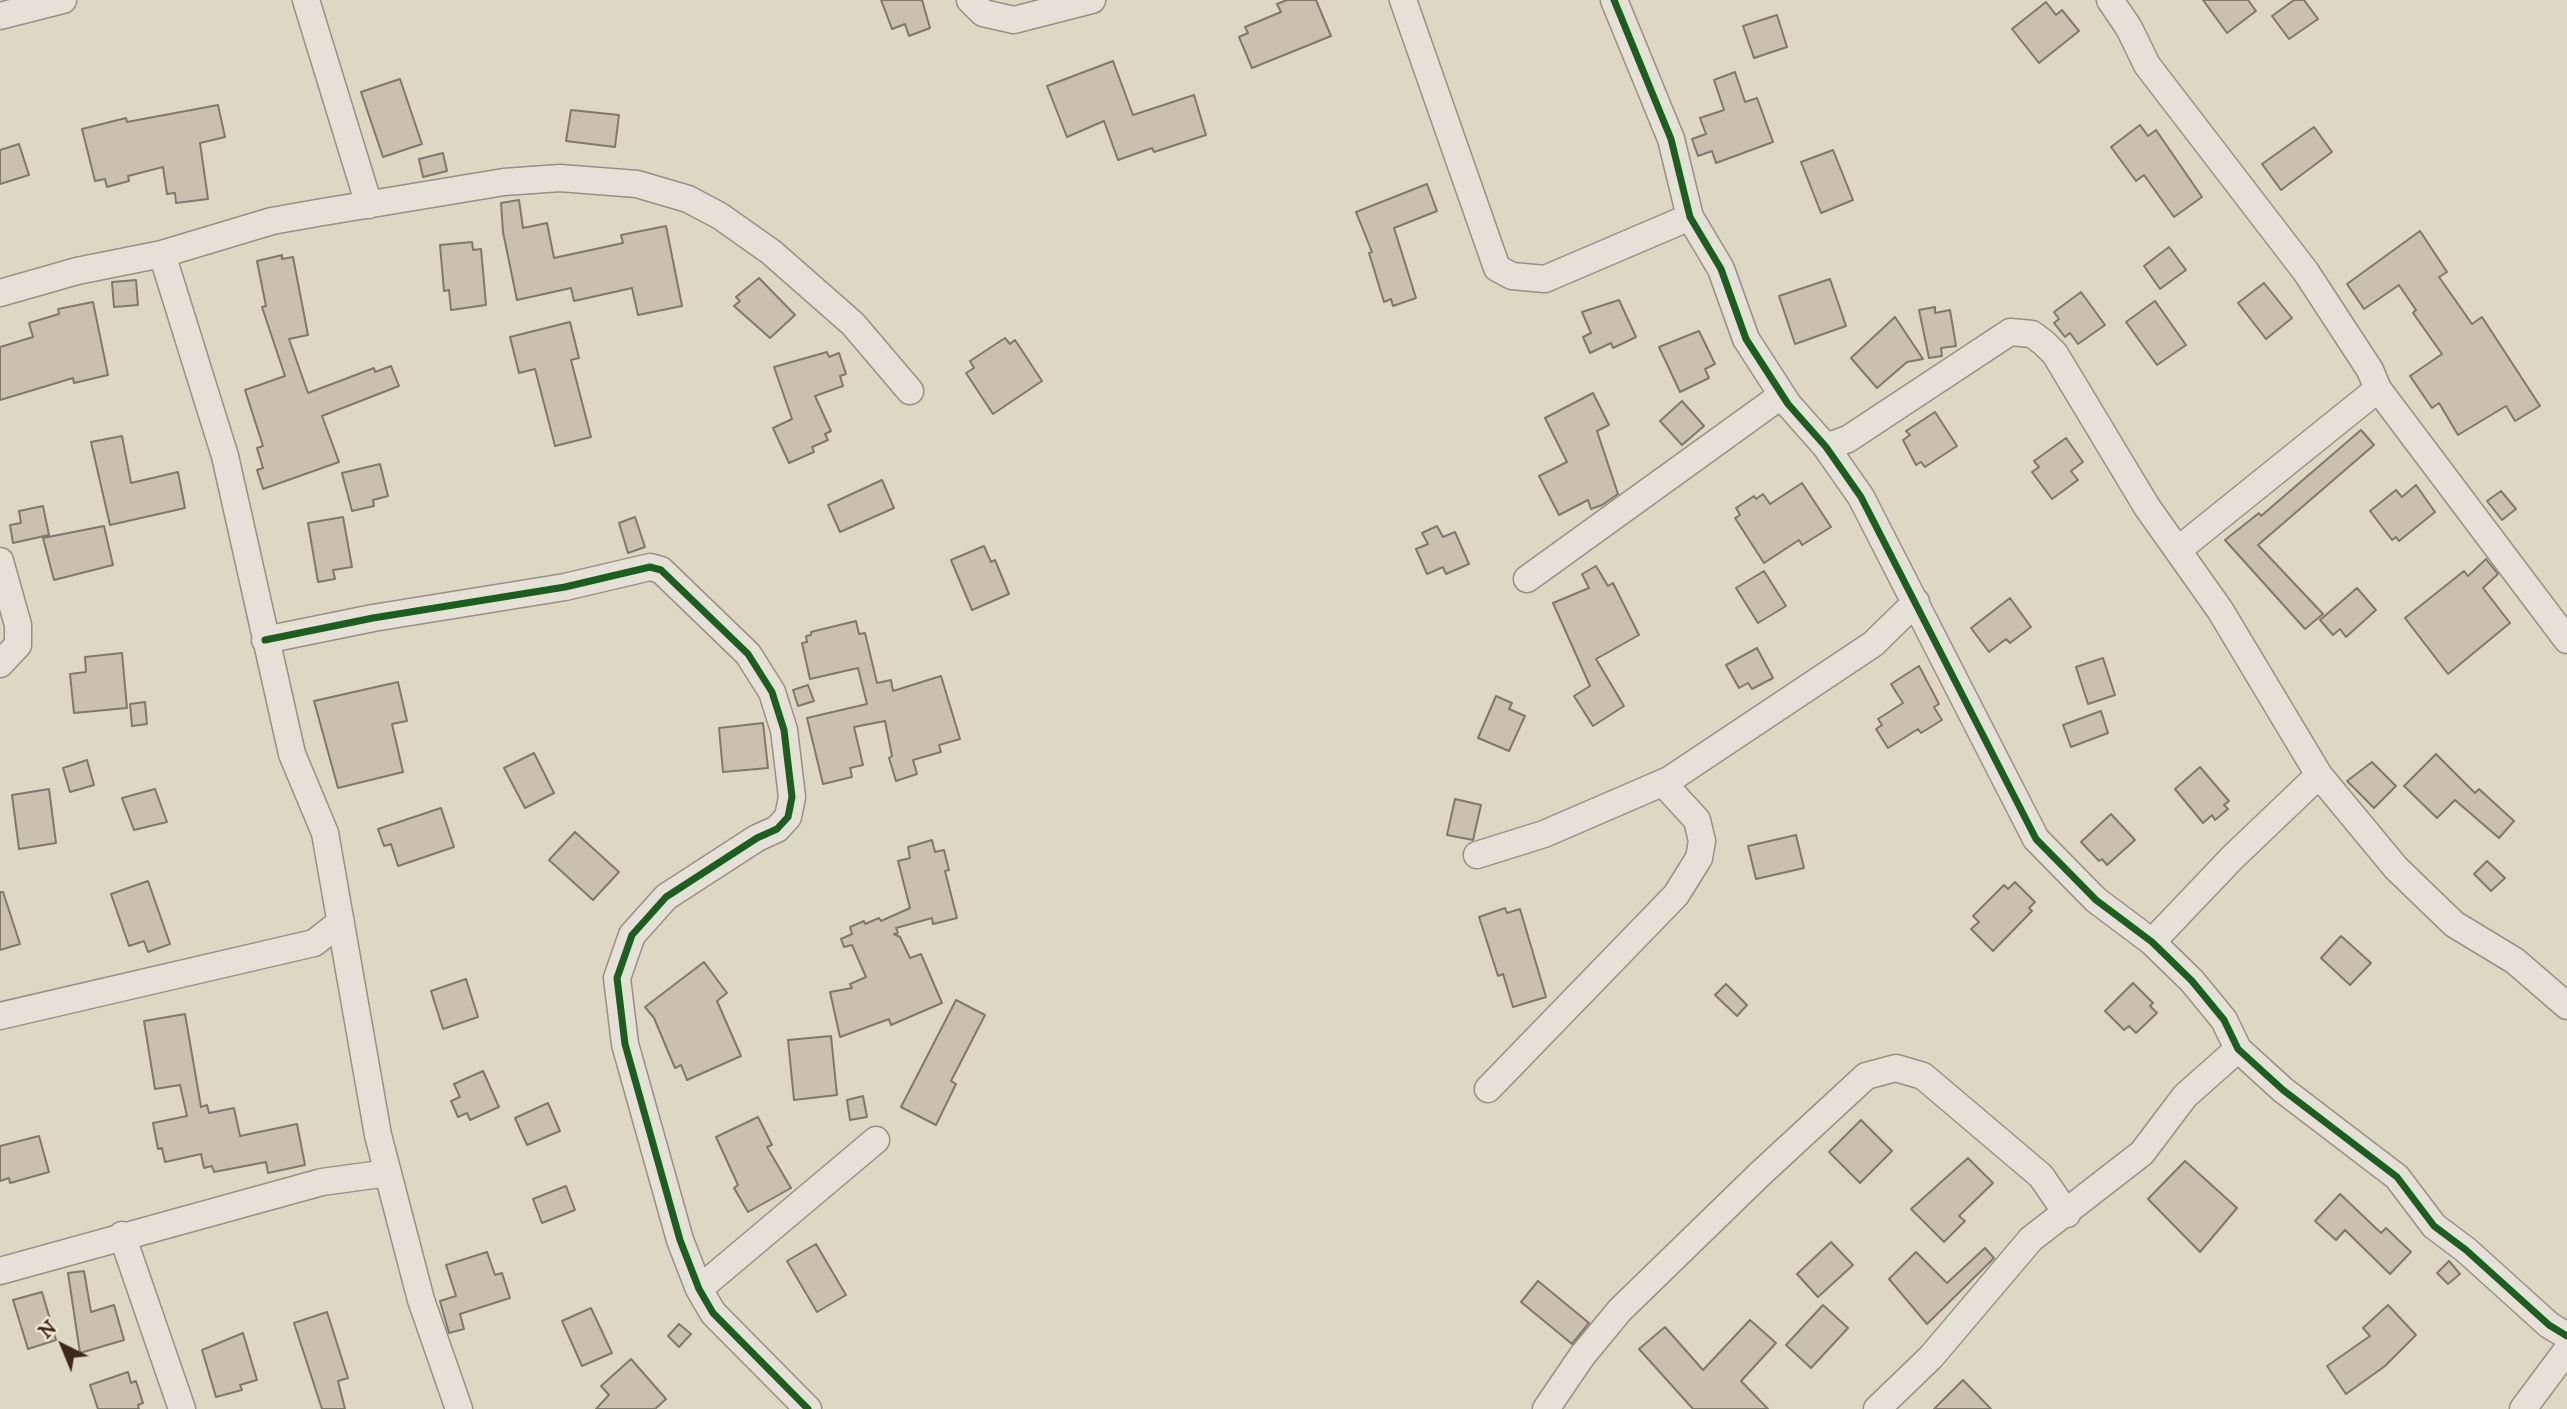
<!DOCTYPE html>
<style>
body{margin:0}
#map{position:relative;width:2567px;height:1409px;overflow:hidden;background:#ded7c3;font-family:"IM FELL DW Pica",serif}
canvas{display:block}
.north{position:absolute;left:28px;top:1311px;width:70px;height:70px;-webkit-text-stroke:5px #f1e8d1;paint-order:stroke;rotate:317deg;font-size:19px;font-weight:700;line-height:28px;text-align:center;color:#3e281c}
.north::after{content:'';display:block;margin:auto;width:24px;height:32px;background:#3e281c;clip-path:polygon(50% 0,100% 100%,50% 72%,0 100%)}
</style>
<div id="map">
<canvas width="2567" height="1409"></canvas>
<div class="north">N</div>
</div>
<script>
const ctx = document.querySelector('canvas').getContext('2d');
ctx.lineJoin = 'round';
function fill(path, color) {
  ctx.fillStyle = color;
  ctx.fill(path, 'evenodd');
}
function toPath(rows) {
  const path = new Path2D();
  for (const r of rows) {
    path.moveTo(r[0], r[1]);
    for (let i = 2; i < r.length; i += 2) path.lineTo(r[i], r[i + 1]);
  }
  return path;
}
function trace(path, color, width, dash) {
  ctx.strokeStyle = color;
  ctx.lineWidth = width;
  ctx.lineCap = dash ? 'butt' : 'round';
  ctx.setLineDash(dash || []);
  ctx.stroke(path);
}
const building = toPath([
 [881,0,922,0,930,28,909,36,905,24,892,29,881,0],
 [1287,0,1316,0,1331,36,1252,68,1239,37,1248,33,1245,27,1281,12,1277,4,1287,0],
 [2203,0,2248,0,2256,11,2227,33,2203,0],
 [2294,0,2304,0,2318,19,2289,39,2272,16,2294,0],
 [2046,2,2056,15,2062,10,2079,31,2039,63,2012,29,2046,2],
 [1777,15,1787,47,1754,58,1743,26,1777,15],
 [1113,61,1133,115,1194,95,1206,135,1154,152,1152,148,1118,160,1104,121,1067,137,1047,86,1113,61],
 [1735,72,1745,102,1757,98,1773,142,1716,163,1712,151,1698,156,1692,139,1706,134,1700,118,1724,110,1714,80,1735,72],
 [400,79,422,144,383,157,361,92,400,79],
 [218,105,225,137,200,143,208,199,176,203,175,193,167,194,163,167,128,176,129,181,107,187,105,179,95,181,82,129,126,118,127,122,218,105],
 [571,110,619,115,615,147,566,141,571,110],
 [2140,125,2148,136,2156,130,2202,197,2174,217,2144,175,2136,181,2111,147,2140,125],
 [2314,127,2332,152,2281,190,2262,164,2314,127],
 [19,144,29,175,0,184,0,150,19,144],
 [1833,150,1853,200,1821,213,1801,162,1833,150],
 [443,153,447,171,423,177,419,159,443,153],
 [1427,184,1437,211,1394,228,1416,298,1393,306,1391,299,1384,302,1369,253,1372,252,1356,212,1427,184],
 [519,200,523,228,547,223,554,258,623,243,621,235,666,226,682,306,638,315,632,288,574,301,571,288,517,300,503,232,501,203,519,200],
 [2420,231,2447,272,2439,277,2472,324,2482,317,2540,406,2515,421,2506,406,2458,435,2439,403,2432,408,2410,376,2442,354,2413,313,2416,310,2399,285,2364,309,2347,284,2420,231],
 [472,242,473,250,481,249,486,305,451,310,449,290,444,291,440,245,472,242],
 [2169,247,2186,270,2160,289,2144,266,2169,247],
 [282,255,282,259,293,257,308,335,289,339,308,393,374,368,375,372,391,366,399,386,322,416,339,462,263,489,257,470,263,468,257,448,263,446,245,390,285,376,262,307,266,306,257,261,282,255],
 [759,278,795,315,770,338,734,306,740,301,736,297,759,278],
 [1830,279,1846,326,1795,344,1779,296,1830,279],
 [136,280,138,305,114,307,112,282,136,280],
 [2264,283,2292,318,2266,339,2238,303,2264,283],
 [2081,292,2105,325,2078,344,2070,333,2065,337,2054,323,2059,319,2054,312,2081,292],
 [1619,300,1636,337,1613,348,1611,343,1590,353,1583,337,1591,333,1582,312,1619,300],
 [2155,301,2186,345,2157,365,2126,322,2155,301],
 [93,302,108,375,74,383,73,378,0,400,0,347,33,337,29,323,59,314,58,309,93,302],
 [1935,307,1935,313,1950,310,1956,346,1941,348,1942,356,1929,358,1919,310,1935,307],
 [1895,317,1923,359,1907,362,1877,388,1851,358,1895,317],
 [570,322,579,358,571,360,591,437,555,446,535,369,519,373,510,337,570,322],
 [1699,331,1715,364,1705,369,1709,378,1680,392,1659,347,1699,331],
 [1005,338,1010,344,1015,340,1042,381,993,414,966,373,974,368,970,361,1005,338],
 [827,352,829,357,839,353,846,374,840,376,843,386,815,396,831,431,825,434,828,440,812,447,814,452,789,463,773,428,792,419,774,367,827,352],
 [1593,393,1609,425,1597,431,1618,494,1602,505,1591,509,1588,500,1559,515,1539,476,1567,462,1545,418,1593,393],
 [1682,401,1704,426,1682,445,1660,421,1682,401],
 [1935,412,1957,446,1925,467,1921,462,1916,465,1903,440,1910,435,1906,431,1935,412],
 [2361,430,2374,445,2258,545,2323,614,2305,629,2225,540,2259,513,2261,516,2361,430],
 [122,436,131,483,178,472,185,508,110,525,91,442,122,436],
 [2066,438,2083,462,2071,471,2078,480,2052,499,2032,472,2039,467,2034,461,2066,438],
 [380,464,388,496,373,500,374,506,352,511,342,473,380,464],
 [882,480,894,508,840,532,828,505,882,480],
 [1802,483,1831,527,1802,545,1799,540,1764,563,1735,518,1740,515,1736,508,1754,496,1756,499,1763,494,1770,504,1802,483],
 [2416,485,2435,512,2399,541,2396,537,2392,540,2370,511,2396,490,2402,497,2416,485],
 [2501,491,2516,509,2502,520,2487,501,2501,491],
 [43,506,49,535,13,543,10,525,21,523,19,511,43,506],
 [343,517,352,567,333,570,335,579,318,582,308,523,343,517],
 [635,517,645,547,628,553,619,523,635,517],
 [104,526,113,565,54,580,43,538,104,526],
 [1437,526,1443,537,1455,532,1469,564,1446,574,1443,567,1427,574,1416,549,1428,544,1422,533,1437,526],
 [984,546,991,562,995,560,1009,594,972,610,951,560,984,546],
 [2486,559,2498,574,2483,588,2510,623,2448,674,2405,618,2464,571,2468,576,2486,559],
 [1596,566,1608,586,1613,583,1639,635,1596,659,1624,706,1593,726,1574,696,1590,686,1553,603,1589,588,1582,574,1596,566],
 [1764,571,1786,606,1758,623,1736,588,1764,571],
 [2357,588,2376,610,2346,637,2340,629,2333,635,2320,620,2357,588],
 [2010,598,2031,627,2010,643,2006,639,1989,652,1971,628,2010,598],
 [856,621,859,634,865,633,877,683,891,680,893,691,941,676,960,739,939,745,941,752,913,760,917,774,896,781,889,758,892,756,885,721,854,727,863,765,850,768,852,777,823,784,807,718,867,704,858,668,810,679,802,643,807,642,806,636,811,635,811,632,856,621],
 [1757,648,1773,678,1752,689,1748,683,1739,688,1726,665,1757,648],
 [122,653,127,708,74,713,70,674,86,672,85,657,122,653],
 [2103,658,2115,695,2088,704,2076,667,2103,658],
 [1919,666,1939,704,1934,707,1942,720,1921,733,1918,729,1888,748,1876,729,1882,725,1878,719,1903,703,1891,684,1919,666],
 [398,682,407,721,392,724,403,772,338,788,314,701,398,682],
 [808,685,814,701,798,706,793,690,808,685],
 [1496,696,1512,703,1509,709,1525,716,1509,751,1478,738,1496,696],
 [145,702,147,724,132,726,130,704,145,702],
 [2101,711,2108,733,2071,747,2063,725,2101,711],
 [763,723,768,768,723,772,719,728,763,723],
 [534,753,554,793,525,808,504,768,534,753],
 [2436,754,2475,793,2479,789,2514,821,2499,838,2455,800,2437,818,2404,786,2436,754],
 [87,760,94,785,70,792,63,768,87,760],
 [2372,762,2396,786,2374,808,2347,781,2372,762],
 [2200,767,2229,801,2224,805,2228,809,2215,820,2212,815,2203,823,2175,789,2200,767],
 [49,789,56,843,19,849,12,795,49,789],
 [155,789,167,822,134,830,122,798,155,789],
 [1455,799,1481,805,1473,840,1447,835,1455,799],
 [441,808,454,847,398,866,391,844,384,846,378,829,441,808],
 [2111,814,2135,840,2107,865,2102,859,2099,861,2081,842,2111,814],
 [575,832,619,872,593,900,549,860,575,832],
 [1796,835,1804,868,1756,879,1748,846,1796,835],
 [932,840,935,852,944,850,949,870,945,871,957,918,933,924,932,918,896,928,898,933,894,934,900,937,910,958,921,954,942,1003,891,1025,889,1019,840,1037,830,992,852,988,850,984,866,977,852,945,844,947,841,939,852,934,850,927,864,921,865,924,879,918,881,921,910,908,898,861,910,858,908,847,932,840],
 [2487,861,2505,878,2491,891,2474,874,2487,861],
 [148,881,170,944,148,952,144,941,129,946,111,894,148,881],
 [2015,882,2035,902,2029,908,2032,911,1993,951,1971,929,1979,922,1973,916,2004,885,2008,889,2015,882],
 [0,892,3,892,20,944,0,950,0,892],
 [1505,908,1507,913,1520,909,1546,997,1513,1007,1503,974,1498,976,1479,917,1505,908],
 [2341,936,2371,963,2350,985,2321,958,2341,936],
 [704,962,727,993,717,1001,741,1056,687,1080,681,1065,675,1068,654,1018,645,1007,704,962],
 [466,979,478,1017,443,1029,431,991,466,979],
 [2133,983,2153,1003,2150,1006,2157,1013,2136,1033,2129,1026,2124,1030,2105,1011,2133,983],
 [1726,984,1747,1005,1737,1016,1715,995,1726,984],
 [956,1000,985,1015,951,1081,956,1084,936,1125,901,1107,956,1000],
 [185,1014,201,1107,207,1105,209,1113,234,1108,240,1136,297,1124,305,1165,268,1173,266,1162,214,1172,212,1166,204,1168,201,1154,165,1162,162,1148,158,1149,153,1123,187,1116,180,1085,155,1089,144,1021,185,1014],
 [831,1036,837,1095,794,1100,788,1040,831,1036],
 [483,1071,499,1107,470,1120,467,1113,458,1117,451,1101,460,1097,454,1084,483,1071],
 [863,1096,867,1117,850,1120,847,1100,863,1096],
 [548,1103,560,1131,527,1145,515,1118,548,1103],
 [758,1117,772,1145,767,1147,791,1188,748,1212,734,1188,738,1185,716,1137,758,1117],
 [1861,1120,1892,1151,1860,1183,1829,1152,1861,1120],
 [39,1136,49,1172,10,1183,9,1178,0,1181,0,1146,39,1136],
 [1968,1158,1993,1183,1959,1216,1965,1221,1944,1242,1911,1209,1968,1158],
 [2185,1161,2237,1208,2200,1252,2148,1199,2185,1161],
 [566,1186,575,1210,542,1223,533,1199,566,1186],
 [2340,1194,2381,1233,2386,1228,2411,1252,2390,1274,2345,1230,2336,1240,2315,1221,2340,1194],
 [1831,1242,1853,1265,1818,1297,1797,1274,1831,1242],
 [816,1244,846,1295,817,1312,787,1261,816,1244],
 [1985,1248,1994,1258,1927,1324,1889,1279,1916,1252,1947,1283,1985,1248],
 [487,1252,495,1275,502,1273,510,1298,460,1314,464,1329,449,1333,440,1301,456,1296,446,1265,487,1252],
 [2449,1261,2460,1274,2448,1284,2437,1273,2449,1261],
 [84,1271,91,1312,114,1305,124,1340,80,1353,68,1273,84,1271],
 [1538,1281,1589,1323,1572,1344,1521,1302,1538,1281],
 [42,1292,56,1340,28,1349,13,1300,42,1292],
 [1823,1305,1848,1328,1811,1368,1786,1345,1823,1305],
 [2388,1305,2416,1335,2385,1366,2346,1394,2327,1366,2370,1336,2363,1328,2388,1305],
 [591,1308,612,1353,582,1366,562,1321,591,1308],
 [327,1312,348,1378,338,1381,345,1409,322,1409,294,1323,327,1312],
 [1750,1320,1776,1343,1741,1381,1768,1409,1693,1409,1639,1349,1665,1327,1703,1370,1750,1320],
 [679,1324,691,1334,679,1347,668,1336,679,1324],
 [243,1333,257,1380,240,1385,242,1390,216,1397,202,1350,243,1333],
 [631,1359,666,1399,655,1409,596,1409,609,1395,601,1386,631,1359],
 [128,1372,131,1383,136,1381,143,1403,138,1405,139,1409,98,1409,90,1385,128,1372],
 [1963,1380,1991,1409,1934,1409,1963,1380]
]);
fill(building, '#cbbfaf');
trace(building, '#80786d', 2);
const minor = toPath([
 [306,0,369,205],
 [970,0,983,13,1014,20,1092,0],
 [1403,0,1497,268,1512,276,1545,279,1690,217],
 [1614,0,1671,139,1690,217,1721,269,1746,339,1788,404,1826,447,1861,497,2036,839,2096,900,2152,942,2192,981,2224,1020,2238,1049,2283,1090,2397,1177,2434,1226,2466,1250,2549,1325,2567,1336],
 [2110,0,2129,28,2147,65,2306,272,2370,370,2378,389,2178,550],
 [0,16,63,0],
 [162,254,225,456,292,754,325,833,378,1135,421,1300,459,1409],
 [0,293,77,271,162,254,272,221,317,213,504,182,560,178,637,184,688,199,720,216,771,252,853,324,910,391],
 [2378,389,2567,640],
 [1826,447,1848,439,2010,332,2032,334,2044,343,2055,354,2147,507,2220,610,2319,775,2396,868,2454,924,2515,961,2567,1006],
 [0,561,18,625,18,645,0,664],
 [1527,579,1782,395],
 [265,640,373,618,565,587,650,567,661,570,748,654,772,692,784,730,792,797,788,817,777,829,757,838,666,897,632,935,617,978,625,1044,680,1240,699,1289,713,1313,808,1409],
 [1477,855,1544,834,1669,780,1873,644,1916,602],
 [2152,942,2233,857,2319,775],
 [0,1016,314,943,341,922],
 [1488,1089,1676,895,1699,858,1702,841,1697,820,1663,783],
 [122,1235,182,1409],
 [0,1271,322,1182,388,1173],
 [699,1289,876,1140],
 [1546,1409,1582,1356,1620,1310,1760,1174,1866,1076,1896,1068,1923,1076,2041,1176,2067,1214],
 [1877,1409,1931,1357,2031,1239,2142,1153,2185,1096,2238,1049],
 [2523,1409,2567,1350]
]);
trace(minor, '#979083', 29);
trace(minor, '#e6e1d7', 26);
trace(toPath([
 [1614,0,1671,139,1690,217,1721,269,1746,339,1788,404,1826,447,1861,497,2036,839,2096,900,2152,942,2192,981,2224,1020,2238,1049,2283,1090,2397,1177,2434,1226,2466,1250,2549,1325,2567,1336],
 [265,640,373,618,565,587,650,567,661,570,748,654,772,692,784,730,792,797,788,817,777,829,757,838,666,897,632,935,617,978,625,1044,680,1240,699,1289,713,1313,808,1409]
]), '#1b5e20', 7);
</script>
